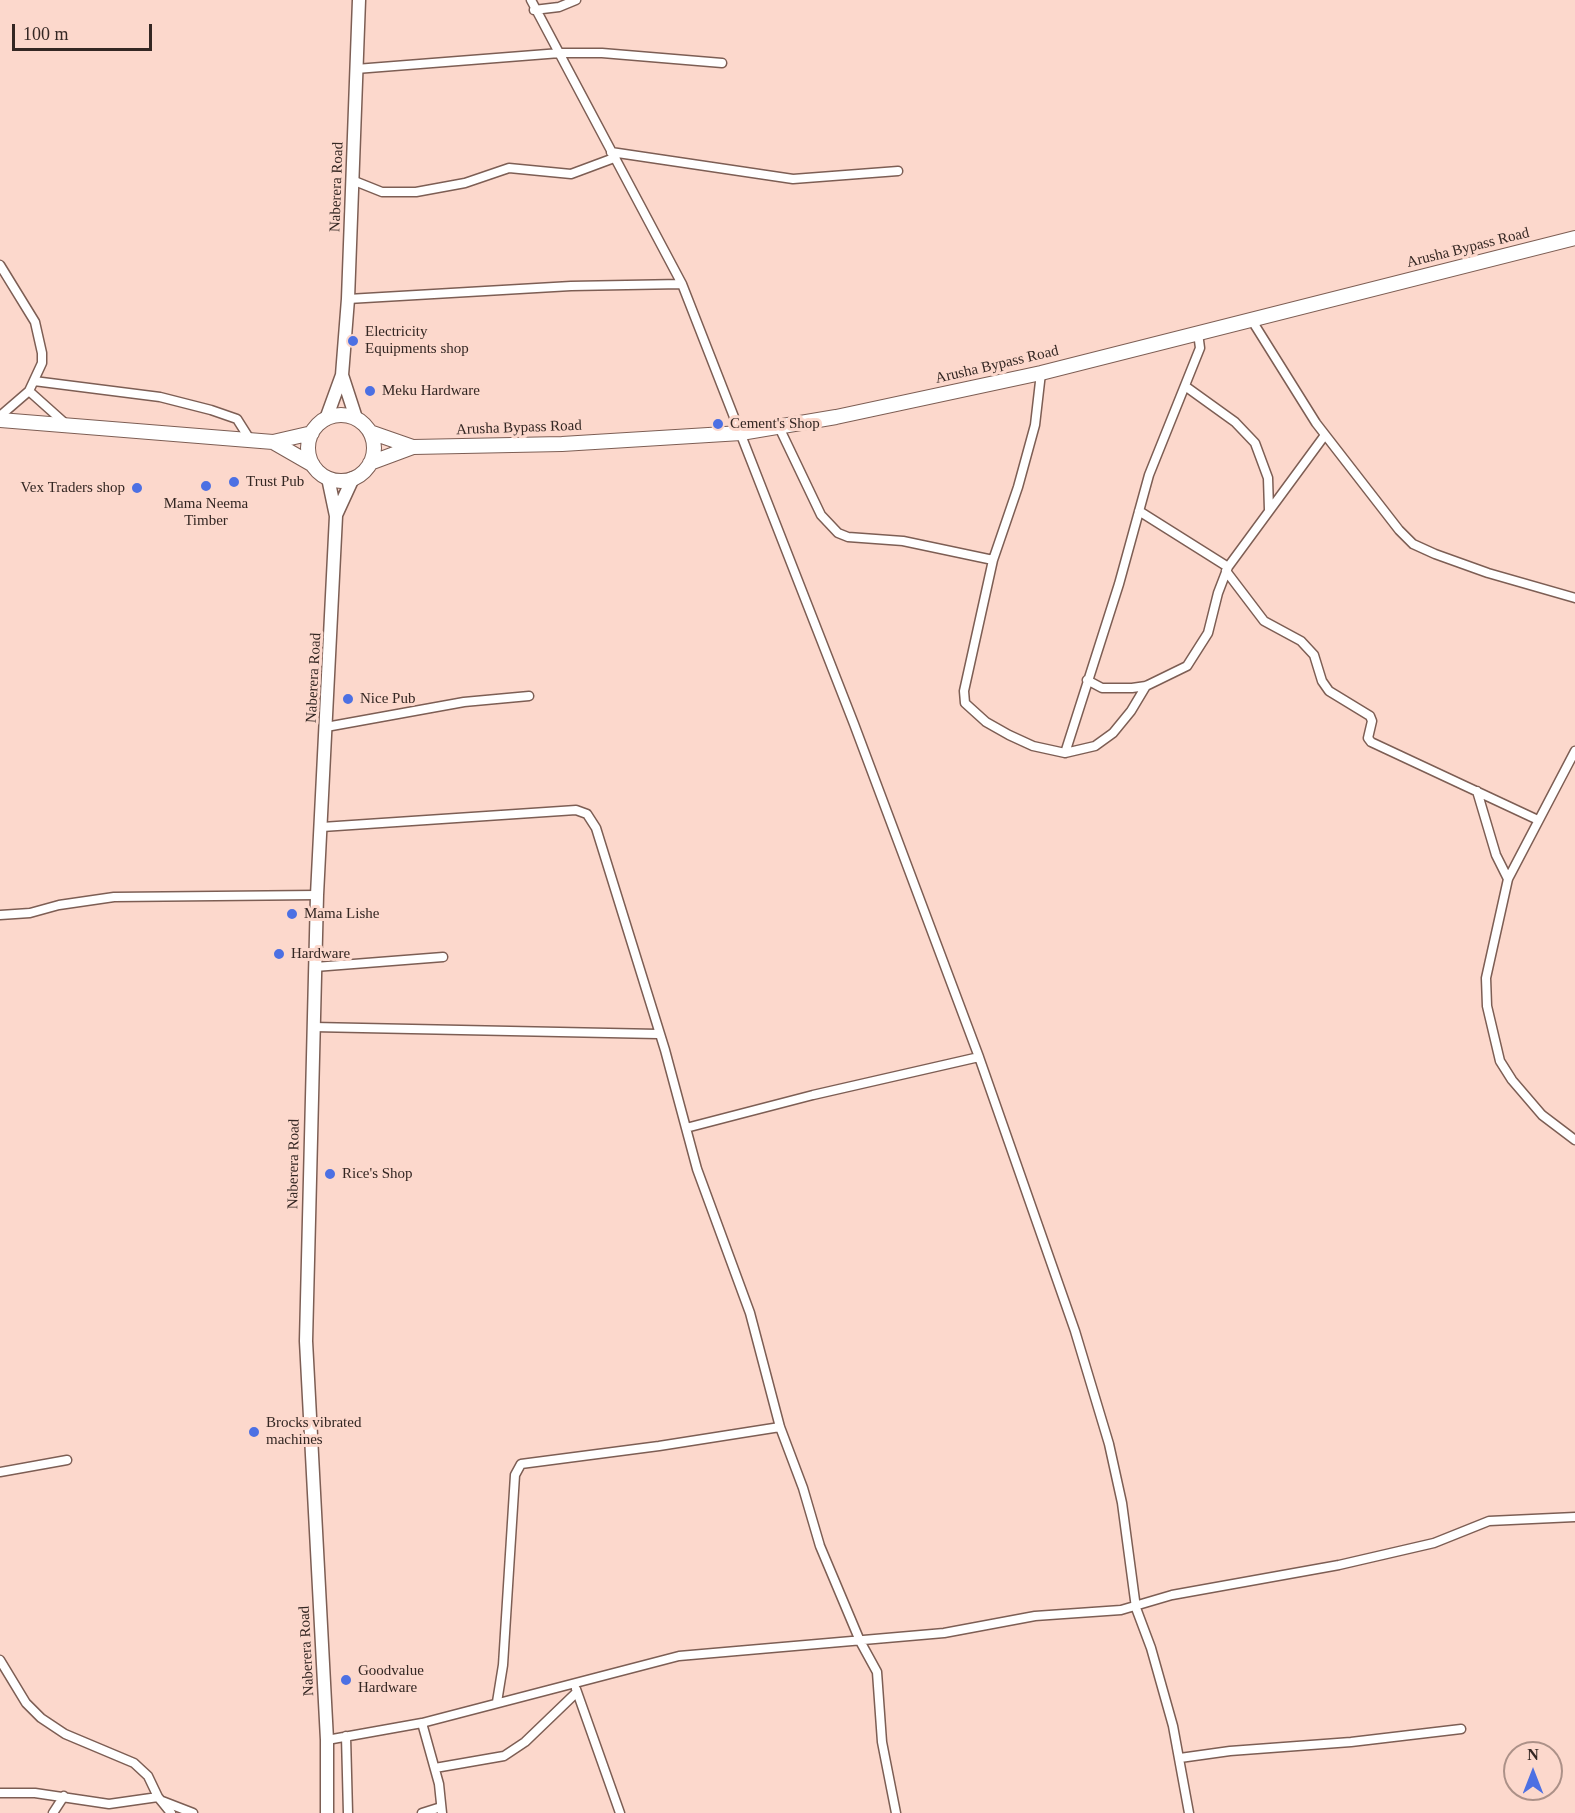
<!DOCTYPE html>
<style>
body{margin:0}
#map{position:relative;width:1575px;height:1813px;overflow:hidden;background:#fcd8cc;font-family:"Times New Roman",serif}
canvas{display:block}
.north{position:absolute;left:1503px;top:1741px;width:60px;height:60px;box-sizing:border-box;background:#fcd8cc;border:2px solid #ac9188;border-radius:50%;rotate:0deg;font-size:16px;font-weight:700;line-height:24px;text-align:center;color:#342723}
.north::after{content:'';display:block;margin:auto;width:21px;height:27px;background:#4c70e3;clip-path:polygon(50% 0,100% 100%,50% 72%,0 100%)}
.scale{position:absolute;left:12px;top:24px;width:140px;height:27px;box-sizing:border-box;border:3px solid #342723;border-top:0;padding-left:8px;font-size:18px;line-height:21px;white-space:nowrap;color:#342723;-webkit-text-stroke:4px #fcd8cc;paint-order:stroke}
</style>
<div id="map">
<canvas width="1575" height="1813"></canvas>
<div class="north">N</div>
<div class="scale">100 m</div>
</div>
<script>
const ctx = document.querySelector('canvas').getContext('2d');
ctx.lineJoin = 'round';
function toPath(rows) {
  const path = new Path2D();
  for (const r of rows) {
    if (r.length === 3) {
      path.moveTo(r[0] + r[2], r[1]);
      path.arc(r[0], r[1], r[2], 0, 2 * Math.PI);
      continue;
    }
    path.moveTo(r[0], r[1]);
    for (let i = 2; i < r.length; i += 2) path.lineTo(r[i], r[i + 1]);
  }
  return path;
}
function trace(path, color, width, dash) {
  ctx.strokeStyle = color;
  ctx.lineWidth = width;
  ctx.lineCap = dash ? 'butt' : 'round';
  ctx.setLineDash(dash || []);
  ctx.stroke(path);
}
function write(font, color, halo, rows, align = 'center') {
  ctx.font = font + ' "Times New Roman",serif';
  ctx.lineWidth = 6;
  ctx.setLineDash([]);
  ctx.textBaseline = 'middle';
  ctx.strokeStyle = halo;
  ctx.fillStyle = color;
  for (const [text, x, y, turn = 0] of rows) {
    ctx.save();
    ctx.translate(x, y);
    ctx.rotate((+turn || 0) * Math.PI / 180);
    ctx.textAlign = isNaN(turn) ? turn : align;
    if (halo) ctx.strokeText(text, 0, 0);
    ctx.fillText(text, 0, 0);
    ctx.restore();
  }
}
const street = toPath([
 [531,0,682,284,854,724,979,1057,1075,1331,1109,1444,1122,1503,1136,1608,1151,1648,1173,1726,1189,1813],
 [534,10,559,7,576,0],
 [356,69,560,53,602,53,722,63],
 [611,152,793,179,898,171],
 [352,180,382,192,416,192,465,183,509,168,571,174,614,158],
 [0,265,35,322,42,353,42,363,29,391,0,416],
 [348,299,571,286,682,284],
 [1251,319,1316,423,1399,530,1413,544,1435,554,1488,573,1575,598],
 [1041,373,1035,425,1018,487,993,560,964,691,965,703,986,722,1009,735,1033,746,1065,753,1095,746,1113,733,1131,711,1146,686],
 [34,381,160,397,211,410,237,419,249,438],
 [1185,386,1235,422,1255,443,1268,478,1269,510],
 [29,391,67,425],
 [778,425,821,515,838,533,848,537,903,541,993,560],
 [1139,511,1228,567],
 [1226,571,1264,621,1301,641,1314,655,1322,681,1329,691,1370,716,1372,721,1368,738,1371,742,1538,820],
 [1087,680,1102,688,1132,688,1146,686,1187,666,1208,633,1218,593,1228,567,1325,435],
 [326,727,464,702,529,696],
 [1575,751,1508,879,1486,978,1487,1006,1500,1061,1512,1080,1542,1115,1575,1140],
 [1065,753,1119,584,1149,475,1200,348,1198,333],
 [1477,791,1496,855,1508,879],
 [322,827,576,810,587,814,596,828,665,1050,697,1169,750,1313,780,1427,803,1488,820,1546,860,1641,877,1672,882,1742,896,1813],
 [0,915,30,913,59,905,114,897,317,895],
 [315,967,443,957],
 [313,1027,658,1034],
 [686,1128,813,1095,979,1057],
 [0,1472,67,1460],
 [0,1660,26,1703,41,1718,65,1734,134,1763,148,1776,158,1797,171,1813],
 [576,1689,620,1813],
 [497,1702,503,1665,515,1475,521,1464,659,1446,780,1427],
 [422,1723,439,1784,442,1813],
 [346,1736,348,1813],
 [327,1740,422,1723,679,1656,944,1633,1035,1616,1121,1610,1172,1595,1339,1565,1434,1543,1489,1521,1575,1517],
 [1180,1758,1230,1751,1351,1742,1461,1729],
 [435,1768,504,1756,525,1742,577,1692],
 [0,1793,35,1793,109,1804,158,1797],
 [162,1801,193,1813],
 [53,1813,64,1796],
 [422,1813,441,1807]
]);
const secondary = toPath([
 [342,375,356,418],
 [326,419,342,375,348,299,359,0],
 [336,515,353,478],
 [327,1813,327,1740,306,1341,317,895,336,516,328,478]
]);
const primary = toPath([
 [341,448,33],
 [0,420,273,442,312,433],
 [370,432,413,447],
 [273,442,313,465],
 [370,463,413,447,562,444,741,433,836,417,1041,373,1575,238]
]);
trace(street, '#7d5e54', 11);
trace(secondary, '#7d5e54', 15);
trace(primary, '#7d5e54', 16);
trace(street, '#fff', 8);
trace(secondary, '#fff', 12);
trace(primary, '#fff', 14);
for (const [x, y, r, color] of [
 [353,341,6,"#4c70e3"],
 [370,391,6,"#4c70e3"],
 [718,424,6,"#4c70e3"],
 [234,482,6,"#4c70e3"],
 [206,486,6,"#4c70e3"],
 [137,488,6,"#4c70e3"],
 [348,699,6,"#4c70e3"],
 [292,914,6,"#4c70e3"],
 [279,954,6,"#4c70e3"],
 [330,1174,6,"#4c70e3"],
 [254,1432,6,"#4c70e3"],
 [346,1680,6,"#4c70e3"]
]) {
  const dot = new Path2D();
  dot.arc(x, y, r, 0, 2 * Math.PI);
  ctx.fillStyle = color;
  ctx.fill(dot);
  trace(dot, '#fcd8cc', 2);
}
write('15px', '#342723', '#fcd8cc', [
 ["Naberera Road",337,187,-88],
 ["Arusha Bypass Road",1468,248,-14],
 ["Arusha Bypass Road",997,365,-13],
 ["Arusha Bypass Road",519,428,-2],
 ["Naberera Road",314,678,-87],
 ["Naberera Road",294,1164,-89],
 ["Naberera Road",307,1651,-93]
]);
write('15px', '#342723', '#fcd8cc', [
 ["Electricity",365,332],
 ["Equipments shop",365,349],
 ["Meku Hardware",382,391],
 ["Cement's Shop",730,424],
 ["Trust Pub",246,482],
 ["Vex Traders shop",125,488,"right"],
 ["Mama Neema",206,504,"center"],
 ["Timber",206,521,"center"],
 ["Nice Pub",360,699],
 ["Mama Lishe",304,914],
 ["Hardware",291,954],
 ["Rice's Shop",342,1174],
 ["Brocks vibrated",266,1423],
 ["machines",266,1440],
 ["Goodvalue",358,1671],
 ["Hardware",358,1688]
], 'left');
</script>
